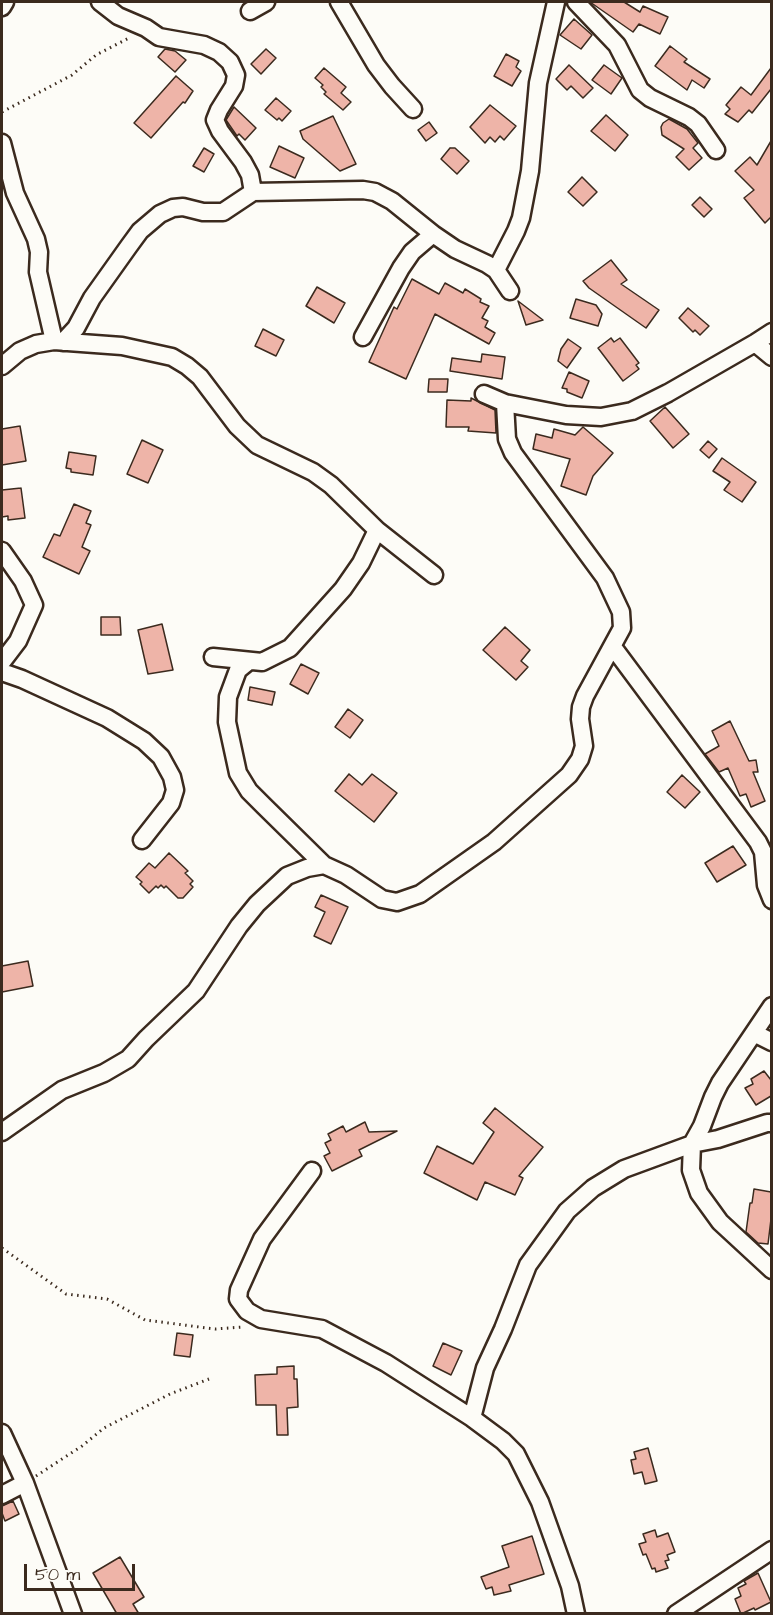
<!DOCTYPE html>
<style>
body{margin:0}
#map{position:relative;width:773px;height:1615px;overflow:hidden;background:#fdfcf7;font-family:"Architects Daughter",sans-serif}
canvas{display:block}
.frame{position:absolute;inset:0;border:3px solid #3b2a1e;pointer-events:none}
.scale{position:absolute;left:24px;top:1564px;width:111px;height:27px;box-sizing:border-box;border:3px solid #3b2a1e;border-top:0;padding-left:8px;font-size:18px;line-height:21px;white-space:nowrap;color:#3b2a1e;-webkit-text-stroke:4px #fdfcf7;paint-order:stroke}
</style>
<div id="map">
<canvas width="773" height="1615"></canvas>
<div class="frame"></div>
<div class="scale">50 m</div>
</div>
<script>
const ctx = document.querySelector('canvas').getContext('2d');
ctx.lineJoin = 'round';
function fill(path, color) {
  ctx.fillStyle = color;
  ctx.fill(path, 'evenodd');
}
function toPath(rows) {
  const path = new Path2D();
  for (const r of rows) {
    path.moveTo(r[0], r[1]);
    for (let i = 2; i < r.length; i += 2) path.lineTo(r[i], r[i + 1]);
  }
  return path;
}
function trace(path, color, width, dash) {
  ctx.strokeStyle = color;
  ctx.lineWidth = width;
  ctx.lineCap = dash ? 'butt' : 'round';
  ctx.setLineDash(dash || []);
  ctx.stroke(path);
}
const building = toPath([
 [590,2,624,2,640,12,643,6,668,17,660,34,639,24,633,32,590,2],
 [574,19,592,35,581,49,560,35,574,19],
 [670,46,687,59,684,62,710,79,704,88,692,80,687,90,655,66,670,46],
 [165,49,175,51,186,60,175,72,158,57,165,49],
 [266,49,276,58,261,74,251,64,266,49],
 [506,54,519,61,516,67,521,71,512,86,494,76,506,54],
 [569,65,593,88,583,98,571,86,567,90,556,79,569,65],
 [604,65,622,78,611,94,592,80,604,65],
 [324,68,346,87,341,93,351,102,343,110,324,94,326,92,321,87,323,85,315,78,324,68],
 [771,68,771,89,752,113,749,110,738,122,725,114,730,109,726,105,741,87,751,95,771,68],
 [176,76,193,91,185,103,183,102,151,138,134,123,176,76],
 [276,98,291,111,282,121,279,118,277,120,265,110,276,98],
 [490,105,516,126,504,140,500,136,495,142,490,137,485,143,470,127,490,105],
 [234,107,256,128,245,140,239,134,237,136,226,120,234,107],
 [606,115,628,135,615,151,591,131,606,115],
 [333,116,356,164,340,171,303,139,300,131,333,116],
 [669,119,687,129,698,143,693,148,702,158,689,170,676,157,684,149,662,135,661,127,663,123,669,119],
 [429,122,437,133,426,141,418,130,429,122],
 [771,141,771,217,765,223,744,198,754,190,735,171,750,157,757,165,771,141],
 [279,146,304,158,295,178,270,167,279,146],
 [204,148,214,154,204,172,193,166,204,148],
 [450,148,455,148,469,161,457,174,441,159,450,148],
 [582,177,597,192,583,206,568,192,582,177],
 [700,197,712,209,704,217,692,205,700,197],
 [611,260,627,280,621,284,659,310,646,328,589,288,583,281,611,260],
 [412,279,439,294,445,283,463,293,465,289,481,299,480,302,489,306,482,318,488,321,485,327,495,333,489,344,435,314,406,379,369,362,394,307,397,309,412,279],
 [317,287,345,303,334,323,306,306,317,287],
 [576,299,596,305,602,314,598,326,570,318,576,299],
 [518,301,543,320,526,325,518,301],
 [688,308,709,326,700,335,695,330,693,332,679,318,688,308],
 [263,329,284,340,276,356,255,346,263,329],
 [611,338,614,342,620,338,639,363,636,365,639,369,623,381,598,348,611,338],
 [568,339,581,348,567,368,558,361,561,349,568,339],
 [482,354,505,357,502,379,450,371,452,358,481,362,482,354],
 [569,372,589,381,582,398,567,392,567,389,562,388,569,372],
 [429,379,448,379,447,392,428,392,429,379],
 [471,398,495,410,496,433,468,431,469,427,446,427,447,400,471,401,471,398],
 [665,407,689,434,673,448,650,421,665,407],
 [20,426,26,461,2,465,2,429,20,426],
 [583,427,613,453,593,476,586,495,561,486,570,459,533,449,536,434,552,438,554,429,575,435,583,427],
 [142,440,163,450,148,483,127,474,142,440],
 [708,441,717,449,709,458,700,450,708,441],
 [69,452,96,456,93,475,71,472,71,469,66,468,69,452],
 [722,458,756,482,742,502,724,490,730,482,713,471,722,458],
 [21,488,25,518,8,520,8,516,2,517,2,490,21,488],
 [74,504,91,511,86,523,91,525,82,547,90,551,79,574,43,557,54,534,60,536,74,504],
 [101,617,120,617,121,635,101,635,101,617],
 [162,624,173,670,148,674,138,630,162,624],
 [505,627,530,650,521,661,528,667,516,680,483,650,505,627],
 [301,664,319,673,308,694,290,684,301,664],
 [250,687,275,692,272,705,248,700,250,687],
 [348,709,363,720,350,738,335,727,348,709],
 [730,721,749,761,756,760,758,772,753,772,765,801,751,807,746,794,740,796,728,768,719,772,705,754,719,746,712,731,730,721],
 [349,774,362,785,372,774,397,793,374,822,335,791,349,774],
 [682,775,700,792,685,808,667,792,682,775],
 [733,846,746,865,717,882,705,863,733,846],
 [169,853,188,871,185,873,193,881,190,884,193,887,183,898,178,898,166,886,164,888,161,885,158,888,156,886,149,893,140,884,142,882,136,877,149,863,155,868,169,853],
 [321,895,348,907,331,944,314,936,325,912,315,907,321,895],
 [28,961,33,986,2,992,2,966,28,961],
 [764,1071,771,1080,771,1096,756,1105,745,1088,753,1084,751,1079,764,1071],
 [495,1108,543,1147,519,1176,523,1178,515,1195,485,1182,477,1200,424,1173,437,1146,473,1164,494,1132,483,1123,495,1108],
 [365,1122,369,1132,397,1131,359,1150,362,1156,332,1171,324,1156,330,1153,325,1143,331,1140,328,1134,343,1126,346,1132,365,1122],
 [754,1189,771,1192,771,1219,768,1244,758,1243,746,1232,750,1203,752,1203,754,1189],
 [177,1333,193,1335,190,1357,174,1355,177,1333],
 [443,1343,462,1351,451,1375,433,1366,443,1343],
 [294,1366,294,1379,297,1379,298,1407,287,1408,288,1435,277,1435,276,1405,256,1405,255,1375,277,1374,277,1367,294,1366],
 [648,1448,657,1481,645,1484,642,1472,634,1474,631,1460,636,1459,634,1452,648,1448],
 [13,1501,19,1514,5,1521,2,1513,2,1506,13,1501],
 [655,1530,657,1537,668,1533,675,1552,667,1555,669,1560,665,1561,668,1568,656,1572,655,1568,652,1569,646,1554,643,1555,639,1544,646,1542,643,1534,655,1530],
 [532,1536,544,1574,509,1585,511,1591,494,1595,492,1587,486,1589,481,1577,509,1567,502,1546,532,1536],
 [120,1557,144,1597,133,1604,139,1614,117,1614,93,1573,120,1557],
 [758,1573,771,1602,755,1610,754,1608,741,1614,735,1599,741,1596,738,1588,746,1584,744,1581,758,1573]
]);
fill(building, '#eeb4a8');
trace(building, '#3b2a1e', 1.5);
const street = toPath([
 [100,2,118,16,146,28,159,37,204,45,219,52,230,62,236,75,234,86,219,110,215,120,220,131,243,162,250,175,253,192],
 [339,2,376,65,392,86,413,109],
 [576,2,617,45,640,90,650,98,689,117,698,124,716,150],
 [2,7,5,2],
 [250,11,266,2],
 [2,143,15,193,36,239,39,252,38,272,54,341],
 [496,270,516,231,521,218,530,171,538,83,556,2],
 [363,337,401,268,412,252,433,234],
 [63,342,76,328,92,298,129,246,140,231,160,214,173,208,183,207,203,212,223,212,253,192,363,190,375,192,392,201,433,234,455,249,487,264,496,270,510,291],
 [755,343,772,357],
 [2,366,20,351,36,344,54,341,122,346,172,357,187,366,200,377,237,426,257,445,313,472,331,485,377,530,434,575],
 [484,394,505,403,566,415,601,417,632,411,668,393,755,343,772,332],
 [2,551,23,581,34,605,18,641,2,662],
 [613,647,758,842,763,852,766,885,772,900],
 [213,657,262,662,290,648,343,589,361,563,377,530],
 [249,661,238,670,228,697,227,722,238,773,249,791,264,806,324,865],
 [2,672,22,679,107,718,144,741,161,757,172,777,175,790,171,803,142,840],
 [772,1006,720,1083,713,1097,702,1126,692,1144,691,1170,699,1193,720,1222,772,1270],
 [754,1033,772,1042],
 [2,1132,62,1090,104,1073,128,1059,146,1039,196,991,239,926,257,904,287,876,307,868,324,865,346,875,382,899,397,902,420,894,494,842,569,775,580,759,584,746,580,719,581,707,585,696,622,628,621,612,605,578,513,453,507,439,505,403],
 [312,1171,262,1239,239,1290,238,1299,247,1311,261,1319,322,1329,386,1363,472,1418,503,1441,516,1454,540,1502,570,1586,576,1614],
 [472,1418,485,1368,503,1329,528,1265,567,1211,593,1188,624,1169,692,1144,718,1139,767,1123,772,1123],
 [2,1433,25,1483,73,1614],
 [2,1495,25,1483],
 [676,1614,772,1550]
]);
trace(street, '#3b2a1e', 21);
trace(toPath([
 [2,112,72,75,96,55,129,38],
 [2,1248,66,1294,107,1299,145,1320,215,1329,243,1327],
 [36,1476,82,1446,104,1428,170,1394,209,1379]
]), '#3b2a1e', 3, [1.5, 4.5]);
trace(street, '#fdfcf7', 16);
</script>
